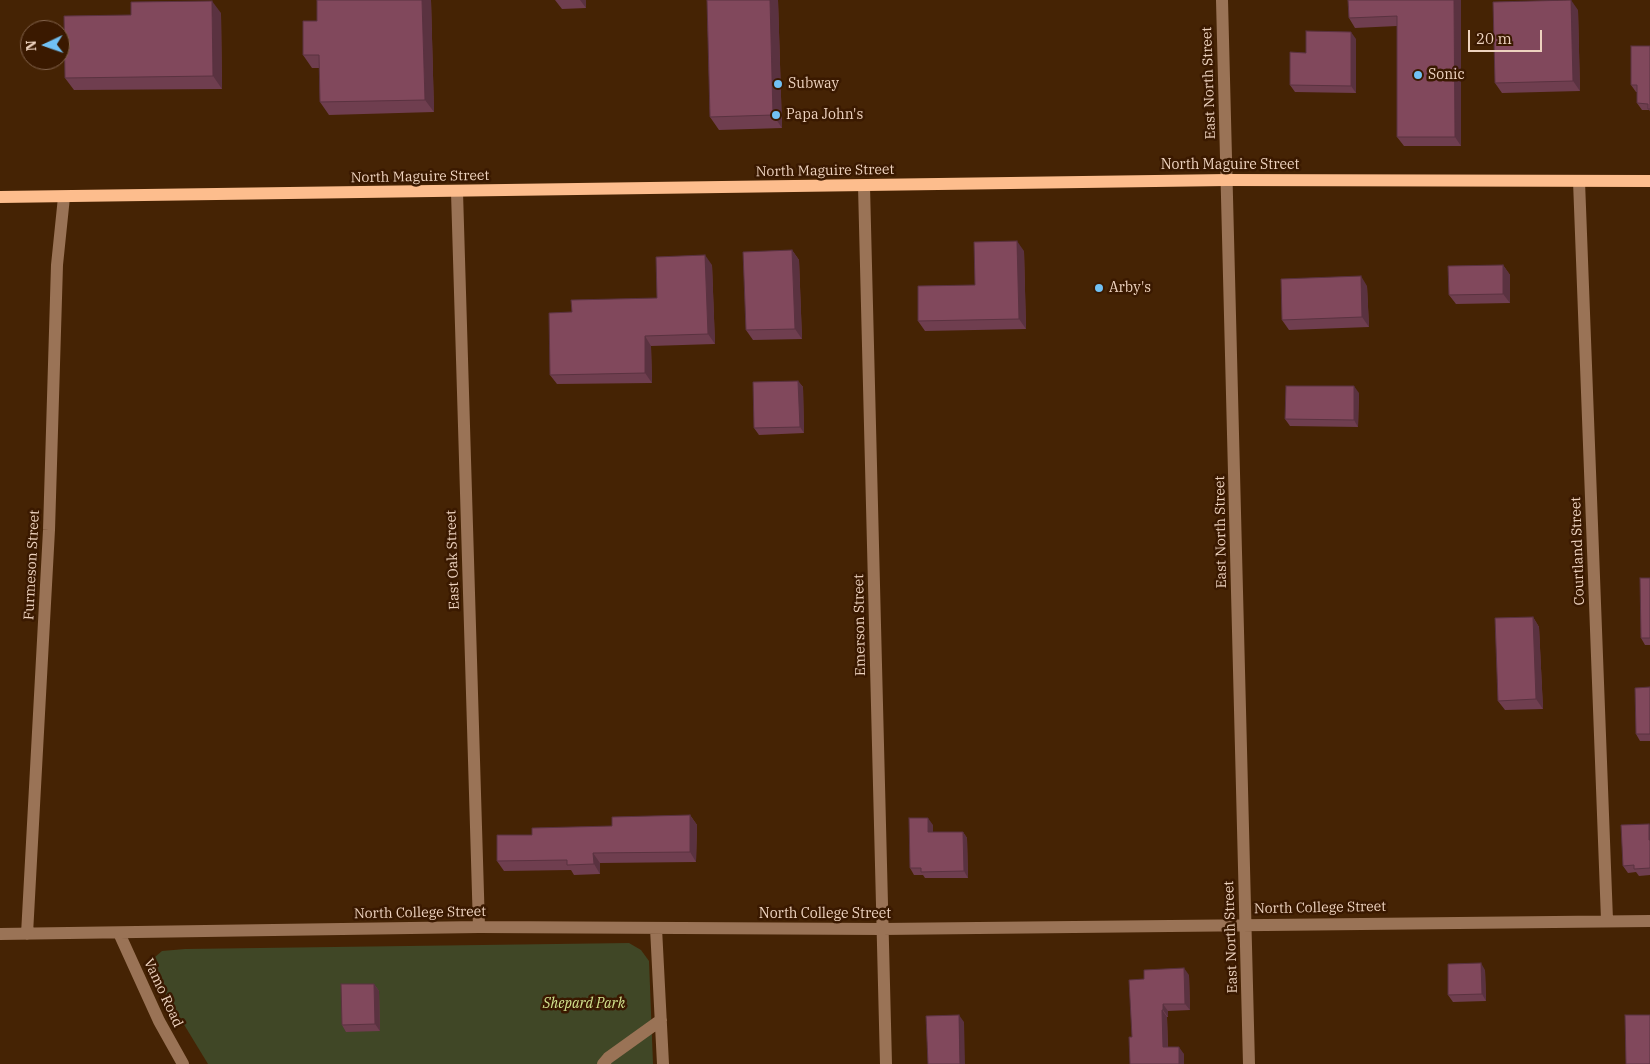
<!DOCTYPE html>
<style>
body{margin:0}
#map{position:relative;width:1650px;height:1064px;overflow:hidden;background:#452304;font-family:"IBM Plex Serif",serif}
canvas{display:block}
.north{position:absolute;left:20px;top:20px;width:50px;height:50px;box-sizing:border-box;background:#3a1900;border:1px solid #82634c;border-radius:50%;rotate:267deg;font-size:14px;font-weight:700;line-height:20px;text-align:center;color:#eed3bf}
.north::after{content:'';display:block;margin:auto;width:18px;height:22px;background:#71c1f4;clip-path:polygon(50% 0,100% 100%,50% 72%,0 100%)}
.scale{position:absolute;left:1468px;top:30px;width:74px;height:22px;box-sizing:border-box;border:2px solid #eed3bf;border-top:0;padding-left:6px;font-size:15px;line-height:18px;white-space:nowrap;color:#eed3bf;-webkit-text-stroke:4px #3a1900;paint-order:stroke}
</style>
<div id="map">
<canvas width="1650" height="1064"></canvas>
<div class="north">N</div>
<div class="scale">20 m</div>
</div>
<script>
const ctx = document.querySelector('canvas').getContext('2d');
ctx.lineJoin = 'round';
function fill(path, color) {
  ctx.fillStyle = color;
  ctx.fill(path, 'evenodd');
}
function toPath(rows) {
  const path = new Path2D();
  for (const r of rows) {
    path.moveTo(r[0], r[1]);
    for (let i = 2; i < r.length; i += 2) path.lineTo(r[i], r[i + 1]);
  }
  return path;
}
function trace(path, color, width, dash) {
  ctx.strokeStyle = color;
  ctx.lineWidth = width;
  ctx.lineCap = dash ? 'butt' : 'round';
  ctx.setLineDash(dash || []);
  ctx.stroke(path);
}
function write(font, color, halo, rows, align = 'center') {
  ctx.font = font + ' "IBM Plex Serif",serif';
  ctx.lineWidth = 5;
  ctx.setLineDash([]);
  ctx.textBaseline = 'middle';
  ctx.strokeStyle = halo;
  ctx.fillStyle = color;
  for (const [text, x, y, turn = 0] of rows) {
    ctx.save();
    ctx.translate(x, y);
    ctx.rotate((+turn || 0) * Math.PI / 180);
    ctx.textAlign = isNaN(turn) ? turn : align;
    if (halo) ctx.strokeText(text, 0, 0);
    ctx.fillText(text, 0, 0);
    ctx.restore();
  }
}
fill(toPath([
 [629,943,641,950,649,961,653,1064,208,1064,166,995,156,974,155,957,162,951,185,949]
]), '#404726');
trace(toPath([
 [1222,0,1249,1064],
 [1579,181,1607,920],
 [864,186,886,1064],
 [457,192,479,927],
 [656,928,663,1064],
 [119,933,159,1021,183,1064],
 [0,934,479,927,882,929,1650,921],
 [27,934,49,530,57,265,64,197],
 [603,1064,608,1058,661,1020]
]), '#9a7356', 12);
trace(toPath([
 [0,197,1227,180,1650,181]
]), '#fdbd8d', 12);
fill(toPath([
 [317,0,431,0,434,112,329,115,320,102,319,68,312,68,303,55,317,21],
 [555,0,586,0,586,8,562,9],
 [707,0,778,0,782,128,719,130,710,117],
 [1461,0,1461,146,1404,146,1397,137,1397,26,1355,28,1349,18],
 [1578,10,1580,91,1502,93,1495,83],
 [221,13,222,89,74,90,65,78],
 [1356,39,1356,93,1295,92,1290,85,1306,53],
 [1650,46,1650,111,1649,110,1642,110,1637,103,1637,92,1636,92,1631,85],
 [792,250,799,260,802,339,753,340,746,330],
 [1024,251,1026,329,925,331,918,321,975,285],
 [712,265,715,344,651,346,652,383,557,384,550,375,572,312,657,298],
 [1503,265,1510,275,1510,303,1456,304,1449,295],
 [1367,286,1369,327,1289,330,1282,320],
 [798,381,803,387,804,433,759,435,754,428],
 [1359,393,1358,427,1290,426,1285,419],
 [1650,578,1650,645,1645,645,1641,638],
 [1533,617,1539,627,1543,709,1505,710,1498,701],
 [1650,687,1650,741,1640,741,1636,734],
 [690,815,697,825,696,862,600,863,600,874,574,875,571,870,504,871,497,861,532,835,612,826],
 [1649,824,1650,826,1650,875,1639,876,1636,872,1628,873,1623,866],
 [933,825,933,832,963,832,967,838,968,878,925,878,923,875,914,875,910,868],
 [1485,970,1486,1001,1453,1002,1448,995],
 [1189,975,1190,1010,1168,1011,1168,1017,1167,1017,1168,1047,1184,1054,1184,1064,1130,1064,1132,1037,1144,979],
 [374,984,379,991,380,1031,346,1032,342,1025]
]), '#6f3e4f');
fill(toPath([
 [422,0,431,0,434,112,425,100],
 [580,0,586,0,586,8],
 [770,0,778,0,782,128,773,115],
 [1454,0,1461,0,1461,146,1455,137],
 [1571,0,1578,10,1580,91,1573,81],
 [212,1,221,13,222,89,213,76],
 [1351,32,1356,39,1356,93,1351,86],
 [1017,241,1024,251,1026,329,1019,319],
 [792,250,799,260,802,339,795,329],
 [705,255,712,265,715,344,708,334],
 [1503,265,1510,275,1510,303,1503,294],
 [1361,276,1367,286,1369,327,1362,317],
 [645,336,651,346,652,383,645,373],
 [798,381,803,387,804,433,800,427],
 [1354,386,1359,393,1358,427,1354,420],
 [1533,617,1539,627,1543,709,1536,699],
 [690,815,697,825,696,862,690,852],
 [928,818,933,825,933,839,928,832],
 [1649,824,1650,826,1650,841,1649,840],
 [963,832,967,838,968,878,964,871],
 [593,853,600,863,600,874,594,864],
 [1481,963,1485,970,1486,1001,1482,994],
 [1184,968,1189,975,1190,1010,1185,1004],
 [374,984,379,991,380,1031,375,1024],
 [1163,1004,1168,1011,1168,1017,1163,1010],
 [1162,1010,1167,1017,1168,1054,1163,1047],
 [959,1015,964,1022,965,1064,960,1064],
 [1179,1047,1184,1054,1184,1064,1179,1064]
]), '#5a3240');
const building = toPath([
 [317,0,422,0,425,100,320,102,319,55,303,55,303,21,317,21,317,0],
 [707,0,770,0,773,115,710,117,707,0],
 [1348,0,1454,0,1455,137,1397,137,1397,16,1349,18,1348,0],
 [1571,0,1573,81,1495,83,1493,2,1571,0],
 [212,1,213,76,65,78,64,16,131,15,131,2,212,1],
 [1306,31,1351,32,1351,86,1290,85,1290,52,1306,53,1306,31],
 [1631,46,1650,46,1650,109,1648,109,1648,104,1637,103,1637,85,1631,85,1631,46],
 [1017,241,1019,319,918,321,918,286,975,285,974,242,1017,241],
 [792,250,795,329,746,330,743,252,792,250],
 [705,255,708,334,645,336,645,373,550,375,549,313,572,312,571,300,657,298,656,257,705,255],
 [1503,265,1503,294,1449,295,1448,266,1503,265],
 [1361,276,1362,317,1282,320,1281,279,1361,276],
 [798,381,800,427,754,428,753,382,798,381],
 [1286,386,1354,386,1354,420,1285,419,1286,386],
 [1640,578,1650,578,1650,638,1641,638,1640,578],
 [1533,617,1536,699,1498,701,1495,618,1533,617],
 [1650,687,1650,734,1636,734,1635,688,1650,687],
 [690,815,690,852,593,853,594,864,567,865,567,860,497,861,497,835,532,835,532,828,612,826,612,817,690,815],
 [909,818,928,818,928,832,963,832,964,871,921,872,921,868,910,868,909,818],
 [1649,824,1649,840,1650,840,1650,868,1634,869,1634,865,1623,866,1621,825,1649,824],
 [1481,963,1482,994,1448,995,1448,964,1481,963],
 [1184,968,1185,1004,1163,1004,1163,1010,1162,1010,1163,1047,1179,1047,1179,1064,1130,1064,1129,1037,1132,1037,1129,980,1144,979,1144,970,1184,968],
 [341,984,374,984,375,1024,342,1025,341,984],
 [959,1015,960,1064,928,1064,926,1016,959,1015],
 [1625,1015,1650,1015,1650,1064,1626,1064,1625,1015]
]);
fill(building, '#81485c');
trace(building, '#5a3240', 1);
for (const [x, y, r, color] of [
 [1418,75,5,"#71c1f4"],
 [778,84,5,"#71c1f4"],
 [776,115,5,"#71c1f4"],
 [1099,288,5,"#71c1f4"]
]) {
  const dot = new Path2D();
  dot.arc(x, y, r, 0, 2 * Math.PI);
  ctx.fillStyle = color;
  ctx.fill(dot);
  trace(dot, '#3a1900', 2);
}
write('14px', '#eed3bf', '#3a1900', [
 ["Sonic",1428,75],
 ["Subway",788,84],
 ["Papa John's",786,115],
 ["Arby's",1109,288]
], 'left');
write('14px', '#eed3bf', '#3a1900', [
 ["East North Street",1209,83,-92],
 ["North Maguire Street",1230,165],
 ["North Maguire Street",825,171,-1],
 ["North Maguire Street",420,177,-1],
 ["East North Street",1221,532,-91],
 ["Courtland Street",1578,551,-92],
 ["East Oak Street",453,560,-92],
 ["Furmeson Street",32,565,-87],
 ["Emerson Street",860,625,-91],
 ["North College Street",1320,908,-1],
 ["North College Street",420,913,-1],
 ["North College Street",825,914],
 ["East North Street",1231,937,-92],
 ["Vamo Road",163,993,65]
]);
write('italic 14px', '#d3e48e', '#3a1900', [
 ["Shepard Park",584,1004]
]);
</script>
